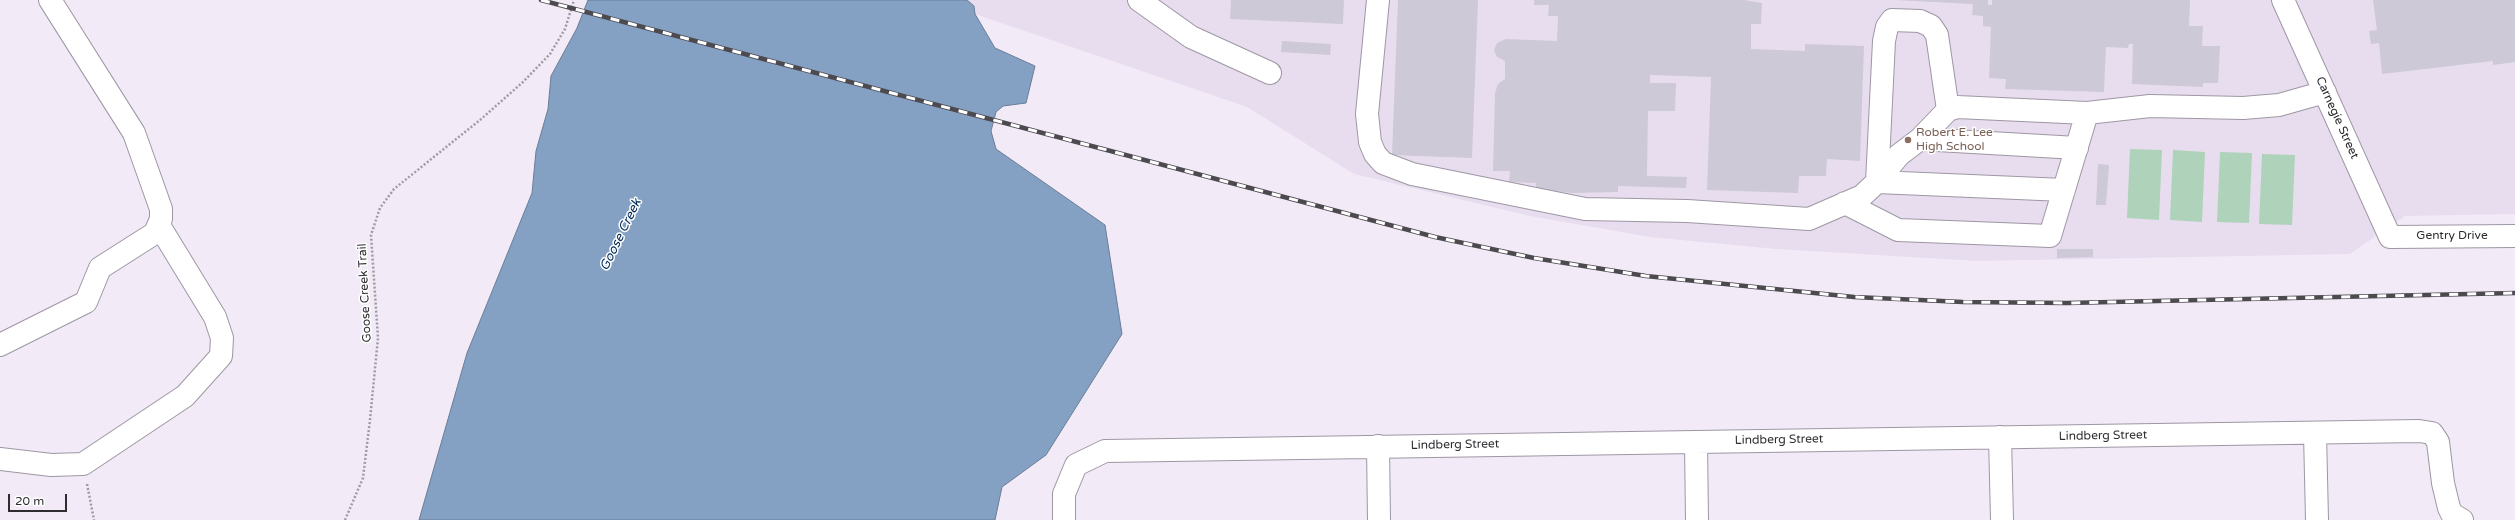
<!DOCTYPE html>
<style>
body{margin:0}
#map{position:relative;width:2515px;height:520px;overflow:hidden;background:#f2ebf7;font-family:"Varela Round",sans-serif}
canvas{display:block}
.scale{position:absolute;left:8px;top:494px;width:59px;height:18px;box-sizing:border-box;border:2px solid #2e2c30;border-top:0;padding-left:5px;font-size:12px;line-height:14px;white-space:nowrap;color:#2e2c30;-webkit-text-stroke:3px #fff;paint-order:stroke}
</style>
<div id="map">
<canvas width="2515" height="520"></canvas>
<div class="scale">20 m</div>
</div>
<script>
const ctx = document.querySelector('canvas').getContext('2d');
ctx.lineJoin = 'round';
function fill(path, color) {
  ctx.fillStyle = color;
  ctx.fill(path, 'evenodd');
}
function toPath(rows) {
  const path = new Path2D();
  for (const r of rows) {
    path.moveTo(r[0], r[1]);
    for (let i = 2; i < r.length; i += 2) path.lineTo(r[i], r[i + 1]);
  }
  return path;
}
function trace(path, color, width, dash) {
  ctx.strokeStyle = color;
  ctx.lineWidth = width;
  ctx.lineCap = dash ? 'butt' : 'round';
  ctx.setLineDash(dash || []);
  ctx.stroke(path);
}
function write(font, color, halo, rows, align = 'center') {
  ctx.font = font + ' "Varela Round",sans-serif';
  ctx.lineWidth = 3;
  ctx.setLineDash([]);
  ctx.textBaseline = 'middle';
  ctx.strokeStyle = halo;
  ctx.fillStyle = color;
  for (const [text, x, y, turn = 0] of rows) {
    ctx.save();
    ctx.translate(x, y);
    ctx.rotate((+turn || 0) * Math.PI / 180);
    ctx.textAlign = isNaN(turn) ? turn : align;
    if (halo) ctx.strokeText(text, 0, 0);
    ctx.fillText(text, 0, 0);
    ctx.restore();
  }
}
fill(toPath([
 [967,0,2515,0,2515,214,2405,216,2350,254,1977,261,1776,249,1650,237,1530,216,1354,174,1247,107,975,14,974,6]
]), '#e8ddef');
fill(toPath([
 [2130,149,2162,150,2159,220,2127,218],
 [2173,150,2205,152,2202,222,2170,220],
 [2220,152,2252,153,2249,223,2217,222],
 [2262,154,2295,155,2292,225,2259,224]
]), '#afd2ba');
const water = toPath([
 [588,0,967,0,974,6,975,14,995,48,1035,66,1026,103,1003,106,996,112,991,131,996,149,1105,225,1122,334,1046,455,1002,487,995,520,419,520,467,353,532,193,536,151,548,109,551,76,577,28,588,0]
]);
fill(water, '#84a0c3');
trace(water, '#6a7d97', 1);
fill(toPath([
 [1231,0,1344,0,1343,24,1230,19],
 [1398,0,1478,0,1472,158,1392,155],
 [1534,0,1744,0,1762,3,1761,24,1751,24,1751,49,1805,51,1805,44,1864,46,1860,161,1827,159,1826,176,1799,176,1798,193,1707,190,1711,77,1650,75,1650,83,1676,83,1675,111,1648,111,1647,176,1687,177,1686,188,1618,186,1618,192,1572,193,1536,189,1536,183,1509,182,1510,171,1493,171,1495,93,1498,84,1505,79,1505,61,1497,57,1494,50,1497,43,1506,39,1557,41,1558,16,1548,16,1549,5,1534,5],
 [1895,0,1988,0,1988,5,1992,5,1992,0,2190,0,2189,26,2203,26,2202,46,2220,46,2218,83,2203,83,2203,87,2132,84,2133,44,2129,44,2128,48,2106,47,2104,92,2005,89,2006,79,1989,78,1991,27,1983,26,1983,16,1972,15,1973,4],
 [2373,0,2515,0,2515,62,2493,65,2493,61,2382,74,2379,43,2371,44,2369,31,2377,30],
 [1282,41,1331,44,1330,55,1281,52],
 [2098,164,2109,165,2106,205,2096,205],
 [2057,249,2093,249,2093,257,2057,258]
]), '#cdc9d6');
const minor = toPath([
 [1139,0,1191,37,1270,73],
 [1378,0,1367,114,1370,142,1375,154,1383,163,1412,174,1585,209,1687,211,1809,219,1862,196,1877,182,1899,155,1920,139,1948,110,1957,107,2087,113,2150,106,2243,108,2279,105,2325,92],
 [2283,0,2390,237,2515,236],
 [1948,110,1937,35,1931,26,1920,21,1892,20,1887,27,1884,41,1877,182,2064,190],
 [1920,139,2077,148],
 [1845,203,1898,230,2050,236,2087,113],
 [0,345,86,302,100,268,155,233,161,219,161,209,134,133,50,0],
 [2315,433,2317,520],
 [2000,437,2002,520],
 [1696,442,1697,520],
 [1378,446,1379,520],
 [0,459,51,465,83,464,185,396,221,356,222,338,215,317,160,227],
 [1064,520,1064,494,1076,465,1105,451,2419,431,2432,433,2438,442,2443,483,2449,508,2452,514,2462,520]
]);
trace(minor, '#9e97a3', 24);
trace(toPath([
 [87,484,94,520],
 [345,520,363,478,370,420,378,338,371,235,380,208,394,189,480,120,523,82,550,54,565,29,574,0]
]), '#9f9aa3', 2.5, [2, 2]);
trace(minor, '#fff', 22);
const rail = toPath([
 [541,0,1435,237,1534,258,1646,276,1854,297,1963,302,2067,303,2515,293]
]);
trace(rail, '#4c494f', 4.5);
trace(rail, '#fff', 3, [9]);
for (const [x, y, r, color] of [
 [1908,140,4,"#8d6e63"]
]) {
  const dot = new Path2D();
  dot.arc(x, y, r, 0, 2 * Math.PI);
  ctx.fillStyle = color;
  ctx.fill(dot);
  trace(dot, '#fff', 1.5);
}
write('12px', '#2e2c30', '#fff', [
 ["Carnegie Street",2337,118,66],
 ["Gentry Drive",2452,236],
 ["Goose Creek Trail",365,293,-93],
 ["Lindberg Street",2103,436,-1],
 ["Lindberg Street",1779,440,-1],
 ["Lindberg Street",1455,445,-1]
]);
write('12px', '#785e54', '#fff', [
 ["Robert E. Lee",1916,133],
 ["High School",1916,147]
], 'left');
write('italic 13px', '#012b58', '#fff', [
 ["Goose Creek",621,235,-64]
]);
</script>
